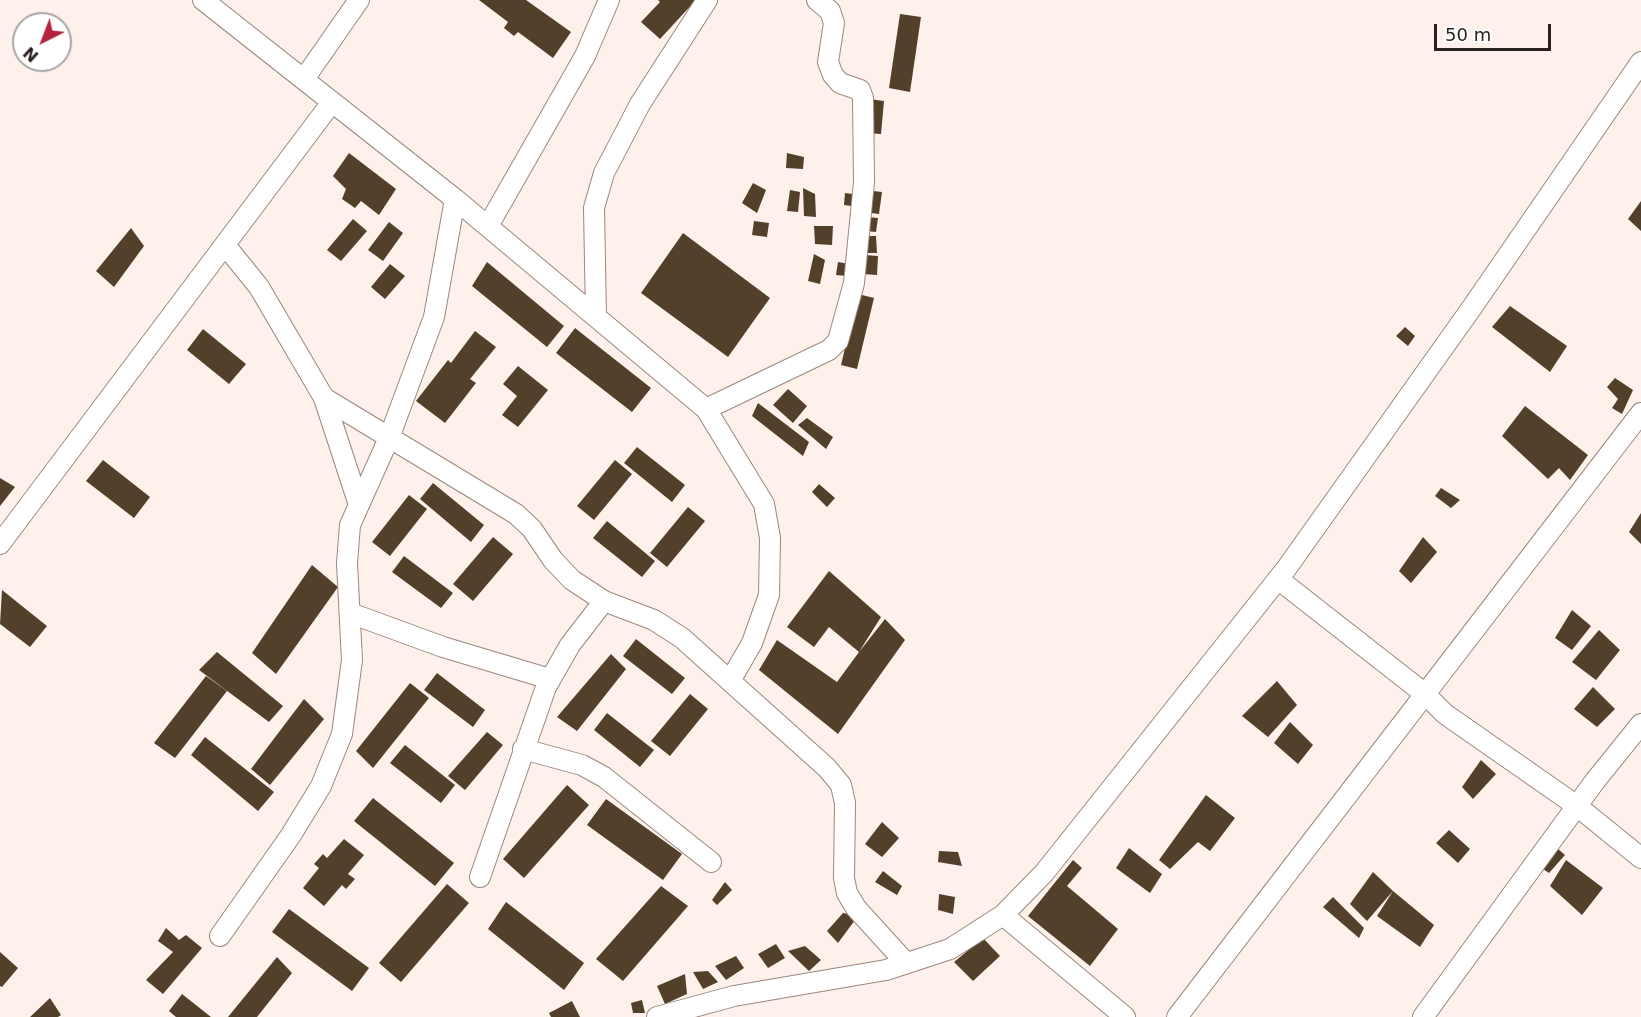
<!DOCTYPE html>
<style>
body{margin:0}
#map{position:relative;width:1641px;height:1017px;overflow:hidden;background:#fef0ea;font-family:"DejaVu Sans",sans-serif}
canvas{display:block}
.north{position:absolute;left:12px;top:12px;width:60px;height:60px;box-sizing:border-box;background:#fff;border:2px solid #a9a6a5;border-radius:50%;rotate:222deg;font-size:16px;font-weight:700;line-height:24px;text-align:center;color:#29211d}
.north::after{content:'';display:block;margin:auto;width:21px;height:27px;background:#b4223f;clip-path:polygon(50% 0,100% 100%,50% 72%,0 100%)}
.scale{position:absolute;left:1434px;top:24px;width:117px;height:27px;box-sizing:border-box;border:3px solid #29211d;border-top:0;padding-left:8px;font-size:18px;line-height:21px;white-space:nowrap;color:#29211d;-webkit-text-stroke:4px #fff;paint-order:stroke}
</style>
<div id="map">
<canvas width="1641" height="1017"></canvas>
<div class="north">N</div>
<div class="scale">50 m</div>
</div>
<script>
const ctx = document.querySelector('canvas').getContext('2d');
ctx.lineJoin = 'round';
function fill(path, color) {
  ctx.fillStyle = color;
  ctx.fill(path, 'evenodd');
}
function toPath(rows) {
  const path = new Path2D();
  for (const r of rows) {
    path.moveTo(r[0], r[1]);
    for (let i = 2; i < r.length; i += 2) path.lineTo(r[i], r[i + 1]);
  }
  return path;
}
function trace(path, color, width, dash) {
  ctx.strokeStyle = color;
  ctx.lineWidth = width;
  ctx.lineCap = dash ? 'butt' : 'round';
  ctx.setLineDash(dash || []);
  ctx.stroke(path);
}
fill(toPath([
 [479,0,526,0,571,32,553,58,518,32,514,36,504,28,508,22],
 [658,0,696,0,660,39,641,22,660,2],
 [900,14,921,17,910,92,889,88],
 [869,99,884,101,881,134,866,133],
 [349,153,396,189,379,215,361,201,355,208,342,199,346,189,333,176],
 [787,153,804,157,803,169,786,168],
 [753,183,766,190,757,213,742,203],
 [803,188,815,194,816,217,804,216],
 [790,190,800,192,798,212,787,211],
 [873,191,882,192,879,214,871,213],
 [845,193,860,195,859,207,844,205],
 [1641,201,1641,231,1628,219],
 [868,217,878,218,876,232,866,231],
 [353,219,367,231,341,261,327,250],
 [754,221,769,223,767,237,752,235],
 [389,222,403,233,383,261,368,250],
 [814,226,833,226,832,245,815,244],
 [131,228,144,246,114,287,96,271],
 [683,233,770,298,728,357,641,293],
 [865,236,876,236,877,253,866,253],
 [814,254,825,260,820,284,808,281],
 [865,255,878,256,877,275,863,274],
 [487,262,564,326,547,347,472,286],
 [838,262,849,264,847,276,836,275],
 [390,264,405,276,385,299,371,287],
 [858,294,874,298,857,369,841,365],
 [1510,306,1567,346,1550,372,1492,327],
 [1405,327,1415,336,1408,346,1396,336],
 [575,328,651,388,632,412,556,353],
 [203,329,246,364,229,384,187,350],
 [475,331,496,347,470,379,476,383,445,423,416,401,448,360,451,363],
 [518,366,548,390,518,427,502,415,517,396,503,384],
 [1615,378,1633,390,1622,414,1612,408,1618,399,1607,387],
 [788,389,807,406,793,423,773,405],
 [758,403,809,442,803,456,752,416],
 [1525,406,1588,455,1570,480,1559,468,1548,479,1502,436],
 [807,418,833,437,826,449,798,425],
 [637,447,685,485,672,502,624,463],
 [103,460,150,497,134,518,86,481],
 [615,460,632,474,594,520,577,506],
 [0,478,15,487,0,506],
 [433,483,484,525,471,542,420,499],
 [819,484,835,498,827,507,812,492],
 [1441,488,1460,500,1451,508,1435,496],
 [409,495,427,509,390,556,372,542],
 [688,507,705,521,667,567,650,553],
 [1641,513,1641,544,1629,532],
 [607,521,655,561,642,577,593,538],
 [493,537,513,554,473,601,453,584],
 [1423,537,1437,552,1411,583,1399,571],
 [404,556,453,593,441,608,392,572],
 [312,565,338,587,276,674,252,653],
 [829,571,881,617,859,652,885,619,905,640,838,734,759,670,777,640,837,682,859,652,829,627,814,647,787,627],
 [2,590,47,626,30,647,0,624],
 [1572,610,1591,626,1572,650,1555,638],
 [1599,630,1620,650,1596,680,1572,662],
 [636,639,685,678,672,694,623,656],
 [217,652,283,706,269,722,199,670],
 [611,654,626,669,577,731,557,717],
 [437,673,485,710,473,727,424,690],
 [206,676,227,691,175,758,154,743],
 [1277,681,1297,705,1268,737,1242,716],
 [410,683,429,698,373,768,356,751],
 [1593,687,1615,709,1597,727,1574,709],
 [690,694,708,709,670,756,651,741],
 [304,699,324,719,270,785,251,769],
 [607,713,654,750,640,767,594,730],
 [1290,722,1313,745,1298,764,1274,743],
 [487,732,503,745,465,790,448,776],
 [205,737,274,792,258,811,191,755],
 [405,745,455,785,441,803,390,763],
 [1481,760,1496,774,1473,799,1462,787],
 [567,785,589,805,524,878,503,859],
 [1206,795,1235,818,1210,851,1198,842,1170,869,1159,860],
 [373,798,454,863,435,886,354,821],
 [606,799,682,854,663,880,587,825],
 [882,822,899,838,882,857,865,844],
 [1449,830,1470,849,1458,863,1436,843],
 [344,839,364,855,348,874,355,879,346,889,342,885,324,906,303,888,319,868,314,864,323,854,327,858],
 [1129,848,1162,874,1150,893,1116,868],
 [1557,848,1565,855,1549,873,1540,867],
 [939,851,958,852,962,866,938,862],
 [1073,860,1082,868,1067,886,1118,929,1090,966,1028,916],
 [1566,860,1603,888,1582,915,1550,886],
 [883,871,902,886,897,895,875,882],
 [1373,872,1393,891,1367,921,1350,904],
 [725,882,732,890,717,905,712,900],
 [447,884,469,903,401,982,379,963],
 [661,886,688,906,623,981,596,959],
 [1393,891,1434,925,1420,947,1377,916],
 [939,894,955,897,953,914,938,910],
 [1333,897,1364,928,1359,938,1323,907],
 [506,902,584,963,564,990,488,929],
 [289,909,369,968,352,991,272,932],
 [843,913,858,916,838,943,827,931],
 [166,928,179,940,186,935,202,948,163,994,146,980,173,952,158,941],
 [983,938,1000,956,973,981,954,962],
 [776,944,785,958,768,968,758,954],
 [805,946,821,960,809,971,788,951],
 [0,952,18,968,2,987,0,986],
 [736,956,744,968,726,980,715,966],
 [277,957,292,973,257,1017,228,1017],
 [708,971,718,982,703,989,693,972],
 [685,974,687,994,665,1004,657,986],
 [182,994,211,1017,176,1017,169,1011],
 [50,998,61,1015,58,1017,30,1017],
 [642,1000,645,1013,633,1013,631,1003],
 [572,1001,580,1017,551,1017,549,1013]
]), '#53402a');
const minor = toPath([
 [203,0,455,199,706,409,764,504,770,538,769,595,752,643,730,681],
 [304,79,359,0],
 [488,226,585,56,609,0],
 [225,245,259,287,324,398,359,505],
 [596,317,594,208,604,173,640,104,707,0],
 [324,398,516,514,532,529,553,560,572,580,604,601,654,620,682,638,827,768,841,785,845,803,844,878,847,893,856,908,906,963],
 [706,409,829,350,838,341,854,283,864,182,863,98,860,90,840,83,833,75,828,62,834,23,830,11,817,0],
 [0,544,332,102],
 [1278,579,1425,694,1445,714,1577,806,1641,858],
 [350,613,443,647,550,679],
 [523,749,582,765,604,777,711,862],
 [480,877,546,687,570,645,604,601],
 [1003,915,1125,1017],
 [220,936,291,835,321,786,342,734,352,660,347,563,350,525,389,438,434,317,455,199],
 [657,1017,734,996,886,970,950,949,1003,915,1044,873,1286,569,1473,306,1641,62],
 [1177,1017,1641,413],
 [1423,1017,1595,781,1641,724]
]);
trace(minor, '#9c877d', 22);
trace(minor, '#fff', 20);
</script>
